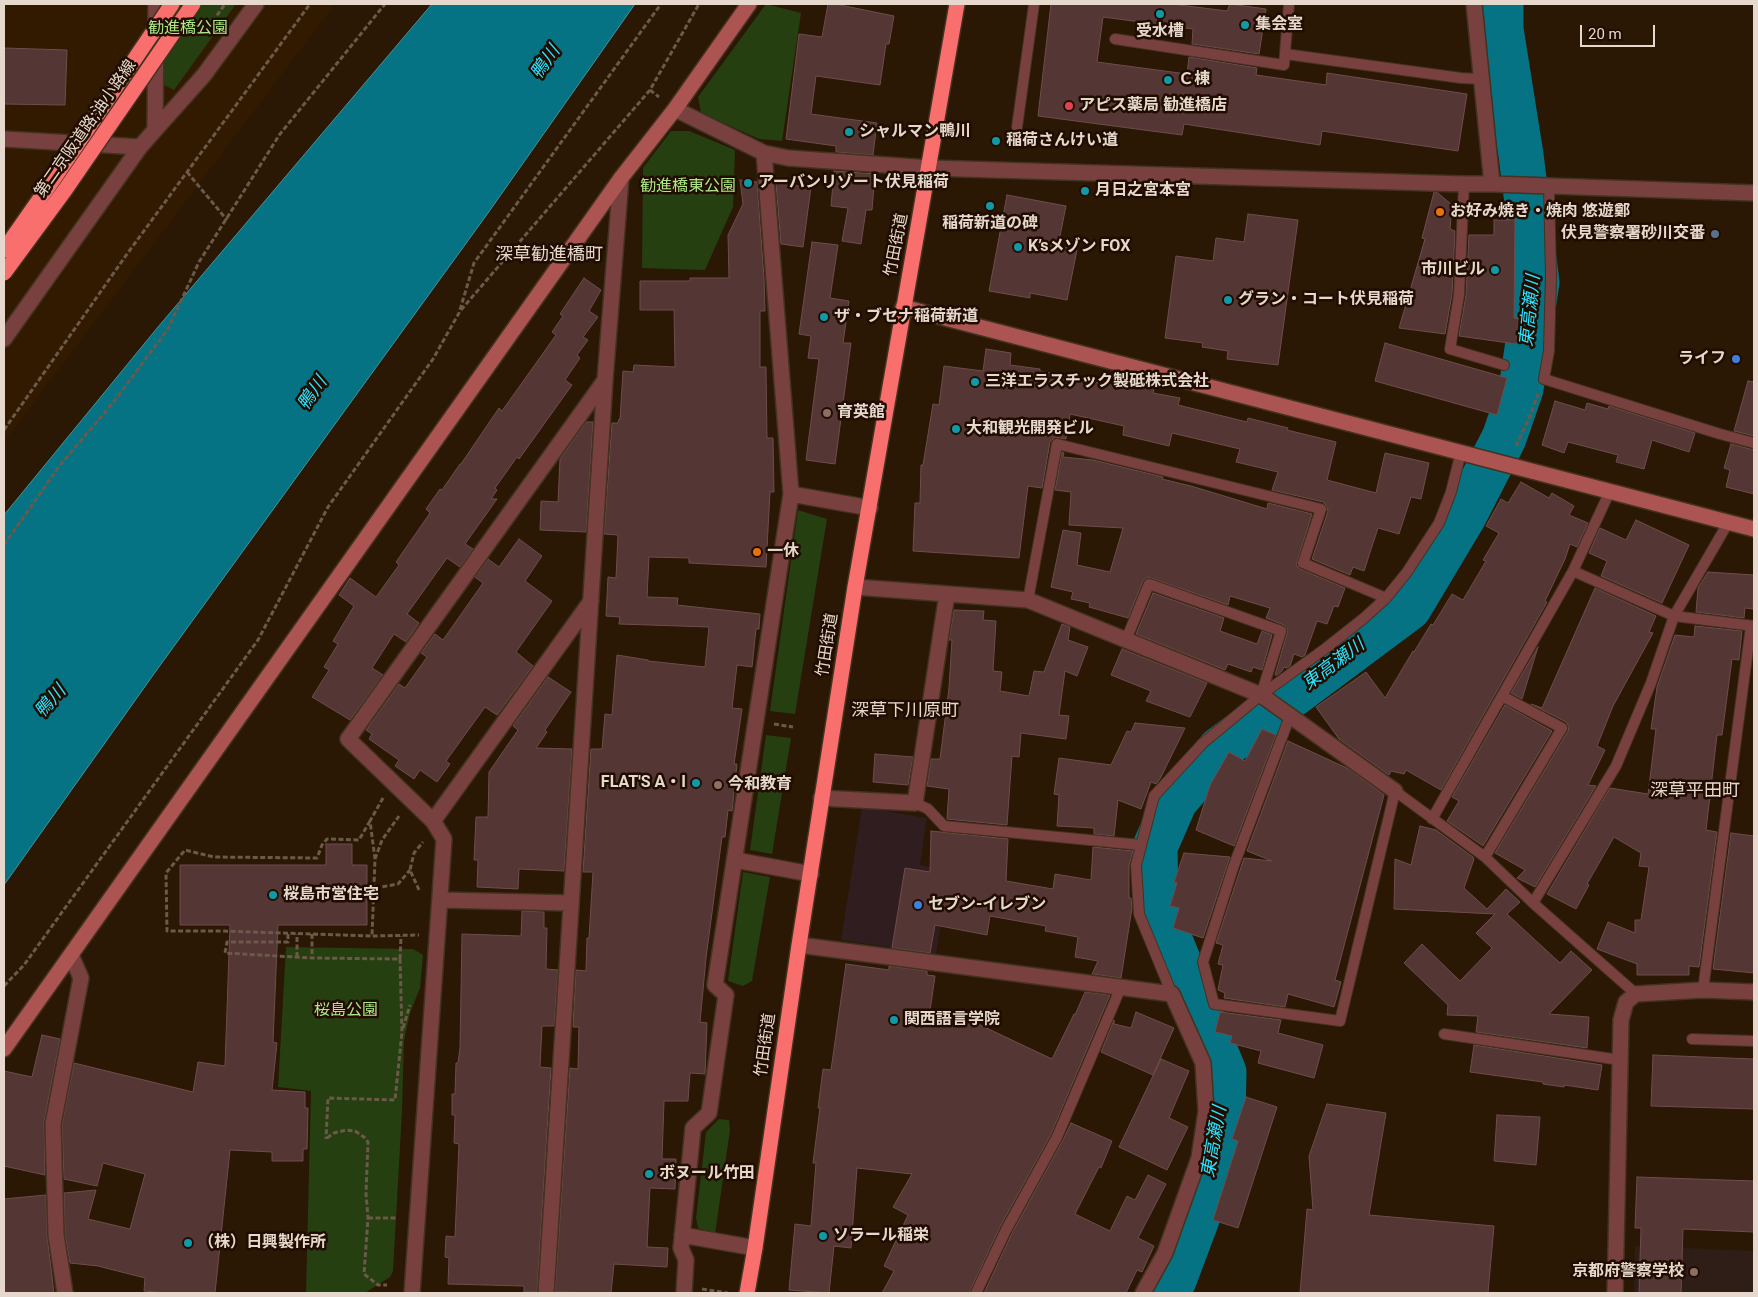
<!DOCTYPE html>
<meta charset="utf-8">
<style>
body{margin:0}
#map{position:relative;width:1758px;height:1297px;overflow:hidden;background:#2a1704;font-family:Roboto,sans-serif}
canvas{display:block}
.frame{position:absolute;inset:0;border:5px solid #e6d8cd;pointer-events:none}
.scale{position:absolute;left:1580px;top:25px;width:75px;height:22px;box-sizing:border-box;border:2px solid #e6d8cd;border-top:0;padding-left:6px;font-size:15px;line-height:18px;white-space:nowrap;color:#e6d8cd;-webkit-text-stroke:4px #200d00;paint-order:stroke}
</style>
<div id="map">
<canvas width="1758" height="1297"></canvas>
<div class="frame"></div>
<div class="scale">20 m</div>
</div>
<script>
const ctx = document.querySelector('canvas').getContext('2d');
ctx.lineJoin = 'round';
function fill(path, color) {
  ctx.fillStyle = color;
  ctx.fill(path, 'evenodd');
}
function toPath(rows) {
  const path = new Path2D();
  for (const r of rows) {
    path.moveTo(r[0], r[1]);
    for (let i = 2; i < r.length; i += 2) path.lineTo(r[i], r[i + 1]);
  }
  return path;
}
function trace(path, color, width, dash) {
  ctx.strokeStyle = color;
  ctx.lineWidth = width;
  ctx.lineCap = dash ? 'butt' : 'round';
  ctx.setLineDash(dash || []);
  ctx.stroke(path);
}
function write(font, color, halo, rows, align = 'center') {
  ctx.font = font + ' Roboto,"Noto Sans JP",sans-serif';
  ctx.lineWidth = 5;
  ctx.setLineDash([]);
  ctx.textBaseline = 'middle';
  ctx.strokeStyle = halo;
  ctx.fillStyle = color;
  for (const [text, x, y, turn = 0] of rows) {
    ctx.save();
    ctx.translate(x, y);
    ctx.rotate((+turn || 0) * Math.PI / 180);
    ctx.textAlign = isNaN(turn) ? turn : align;
    if (halo) ctx.strokeText(text, 0, 0);
    ctx.fillText(text, 0, 0);
    ctx.restore();
  }
}
fill(toPath([
 [862,807,927,818,920,865,949,870,936,954,841,940]
]), '#301d20');
fill(toPath([
 [4,4,335,4,4,442]
]), '#321a01');
fill(toPath([
 [1635,1246,1754,1251,1754,1293,1634,1293]
]), '#2f1e17');
fill(toPath([
 [163,4,236,4,174,90,164,85],
 [766,4,801,13,782,141,759,139,701,113,698,97],
 [671,131,689,131,735,150,733,207,705,270,642,268,643,168],
 [798,510,827,519,795,714,770,711],
 [766,735,791,738,772,854,750,850],
 [743,872,770,877,752,981,743,986,728,981],
 [286,947,413,949,423,955,420,988,410,1013,404,1040,402,1112,393,1271,390,1277,365,1293,306,1293,311,1091,278,1087],
 [719,1119,729,1120,730,1130,715,1234,698,1228,696,1218,706,1132]
]), '#253f11');
const water = toPath([
 [432,4,635,4,488,213,156,671,4,885,4,515,158,327,432,4]
]);
fill(water, '#057383');
trace(water, '#489199', 1);
trace(toPath([
 [1166,1293,1174,1280,1204,1200,1223,1120,1224,1072,1156,906,1155,847,1175,801,1220,749,1409,608,1464,516,1504,438,1521,389,1537,282,1521,155,1501,29,1501,4]
]), '#057383', 45);
const building = toPath([
 [828,4,835,4,894,16,889,44,886,44,880,85,816,76,811,114,877,123,873,155,836,152,836,146,786,139,799,34,822,37,828,4],
 [1051,4,1172,4,1227,11,1230,4,1266,9,1259,54,1192,44,1193,29,1103,17,1097,62,1187,74,1189,57,1257,68,1256,75,1326,85,1327,73,1467,94,1458,151,1322,131,1320,145,1184,124,1182,135,1038,116,1051,4],
 [4,48,67,50,65,105,4,104,4,48],
 [834,171,875,174,872,210,866,210,861,244,842,241,848,208,831,206,834,171],
 [740,180,757,182,764,278,765,311,760,311,760,367,766,367,767,438,773,438,774,492,770,492,766,567,689,563,689,558,649,557,647,597,678,598,677,605,760,614,759,629,756,629,752,667,737,665,732,708,742,709,734,764,737,764,732,811,728,810,725,837,722,837,706,958,700,1022,707,1023,705,1074,690,1073,688,1101,664,1101,662,1159,676,1159,675,1189,650,1188,647,1247,668,1248,667,1267,614,1264,611,1293,555,1292,570,1068,578,1069,579,1027,573,1027,576,970,586,971,587,938,589,938,593,872,583,872,591,749,602,749,605,714,612,715,617,655,648,660,648,661,705,667,709,627,619,624,620,617,606,616,608,577,616,578,618,535,604,534,612,423,618,423,619,419,620,419,623,371,633,372,634,365,675,367,674,310,640,310,640,281,690,281,690,278,729,278,728,235,743,204,740,180],
 [776,184,811,187,803,247,781,244,776,184],
 [1434,192,1438,193,1452,205,1450,229,1455,231,1452,294,1445,334,1399,328,1425,239,1422,238,1434,192],
 [1007,195,1066,206,1058,246,1077,250,1067,300,1030,293,1030,298,989,291,1007,195],
 [1248,214,1298,220,1278,365,1227,359,1228,351,1202,347,1203,343,1165,338,1176,256,1213,261,1216,238,1244,242,1248,214],
 [1494,220,1515,220,1514,318,1519,319,1516,344,1459,336,1466,295,1469,235,1494,235,1494,220],
 [812,242,838,245,830,298,849,301,843,343,851,343,835,464,806,460,819,359,808,358,811,336,799,334,812,242],
 [584,278,601,290,589,311,598,317,583,337,588,340,577,355,580,358,565,380,572,385,519,459,517,457,495,488,497,490,491,499,497,499,465,544,473,549,460,567,447,558,407,614,419,623,406,642,394,634,372,668,383,675,350,720,312,697,329,670,324,667,338,644,333,641,354,606,339,595,350,578,376,597,399,565,396,562,430,513,426,509,440,489,442,490,460,464,461,464,499,408,502,411,556,335,552,332,563,316,560,314,584,278],
 [1385,343,1507,378,1497,415,1375,381,1385,343],
 [986,349,1011,353,1010,365,1040,369,1040,371,1117,386,1119,377,1155,386,1153,393,1180,398,1178,405,1247,422,1248,418,1288,428,1287,430,1336,442,1327,480,1376,493,1385,453,1429,463,1421,499,1411,497,1399,534,1378,528,1364,571,1353,567,1350,575,1312,559,1328,511,1326,505,1323,502,1272,490,1278,472,1236,462,1240,449,1172,433,1169,446,1123,435,1124,426,1070,414,1066,439,1055,437,1050,442,1042,488,1028,486,1019,558,913,551,915,503,920,503,921,465,923,465,933,404,939,405,944,366,983,371,986,349],
 [1748,381,1754,382,1754,436,1734,431,1748,381],
 [1555,401,1585,410,1587,403,1608,409,1609,406,1695,433,1689,452,1652,440,1644,469,1616,462,1618,455,1568,442,1564,453,1542,445,1555,401],
 [586,422,593,422,586,532,540,530,541,501,558,502,560,459,586,422],
 [1731,444,1754,450,1754,494,1726,487,1730,470,1724,468,1731,444],
 [1062,452,1064,453,1063,457,1093,460,1163,477,1162,479,1191,486,1267,509,1268,503,1312,514,1296,565,1300,569,1345,588,1338,607,1334,606,1327,624,1317,621,1305,655,1302,657,1294,654,1290,666,1287,668,1284,667,1282,671,1277,675,1275,675,1288,630,1284,625,1266,618,1270,608,1230,596,1228,605,1148,577,1143,581,1128,618,1089,607,1090,603,1071,599,1073,592,1051,587,1063,530,1081,533,1077,565,1110,572,1123,528,1069,525,1071,492,1055,490,1062,452],
 [1521,482,1549,498,1552,493,1574,506,1569,515,1588,523,1577,547,1570,544,1565,559,1545,601,1547,602,1441,790,1406,770,1404,774,1391,771,1389,775,1339,739,1316,707,1366,672,1385,698,1413,651,1414,652,1431,624,1433,625,1452,594,1463,600,1486,561,1483,560,1499,533,1486,526,1501,499,1508,503,1521,482],
 [1636,520,1689,545,1662,603,1601,576,1607,561,1589,553,1600,528,1626,540,1636,520],
 [519,539,542,556,525,581,552,601,516,652,533,666,497,715,485,707,446,761,450,764,437,782,420,770,414,779,395,766,399,760,369,739,372,734,366,730,399,684,405,688,427,657,421,653,435,634,443,640,483,583,475,577,488,559,499,567,519,539],
 [1708,572,1754,575,1753,609,1745,608,1744,618,1696,612,1698,588,1708,572],
 [1595,588,1656,616,1649,632,1653,633,1613,706,1597,746,1605,750,1588,785,1596,786,1535,887,1517,878,1525,870,1495,853,1568,731,1569,727,1566,722,1531,704,1542,708,1595,588],
 [1153,593,1224,618,1220,631,1257,644,1262,631,1272,635,1262,670,1253,667,1251,672,1228,664,1225,670,1136,634,1153,593],
 [954,610,984,611,983,620,996,621,993,671,1002,672,1000,691,1029,696,1034,671,1044,672,1062,624,1070,627,1068,640,1088,647,1077,676,1065,671,1059,715,1069,716,1066,739,1021,733,1019,757,1012,756,1007,825,947,819,949,789,927,786,931,759,940,759,949,688,952,640,949,640,954,610],
 [1695,626,1742,631,1739,660,1732,659,1722,735,1717,735,1706,830,1717,832,1699,967,1689,966,1689,975,1637,975,1637,964,1597,949,1608,922,1635,933,1635,920,1641,920,1649,867,1639,866,1641,853,1614,837,1587,884,1589,885,1576,909,1547,894,1610,788,1648,794,1656,729,1651,729,1657,687,1675,635,1694,637,1695,626],
 [1538,647,1522,699,1511,693,1538,647],
 [1122,649,1207,683,1190,717,1146,701,1151,691,1111,675,1122,649],
 [548,677,571,692,545,730,547,732,536,748,572,749,564,871,519,869,518,889,477,887,478,860,474,860,476,817,488,817,489,772,518,730,513,726,548,677],
 [1505,705,1552,731,1483,846,1447,821,1459,801,1452,797,1505,705],
 [1135,723,1185,728,1160,779,1156,784,1151,782,1141,809,1118,800,1114,836,1094,834,1094,828,1057,826,1059,795,1054,794,1059,758,1111,765,1127,731,1131,732,1135,723],
 [1262,729,1276,735,1234,846,1196,830,1210,785,1229,752,1245,761,1262,729],
 [1288,741,1349,769,1384,795,1335,980,1341,982,1334,1007,1288,994,1285,1007,1224,998,1225,993,1218,990,1223,965,1218,964,1223,945,1216,943,1244,858,1272,861,1247,851,1288,741],
 [875,754,913,757,908,785,873,782,875,754],
 [1420,826,1436,830,1473,857,1474,859,1464,888,1487,909,1506,889,1520,902,1507,914,1560,963,1571,951,1592,970,1549,1014,1589,1017,1587,1048,1476,1032,1478,1016,1447,1015,1448,1005,1404,963,1422,944,1460,981,1492,948,1476,933,1495,914,1394,909,1395,859,1411,865,1420,826],
 [931,831,1008,839,1006,881,1053,889,1055,874,1091,880,1093,847,1133,851,1129,865,1129,898,1131,898,1132,908,1121,978,1092,974,1098,961,1075,957,1078,937,1045,931,1046,926,990,916,987,935,935,925,930,953,892,948,905,868,930,872,931,831],
 [1731,833,1754,836,1754,973,1713,969,1731,833],
 [326,844,352,844,352,865,367,865,367,925,278,925,273,1042,277,1043,272,1090,305,1092,305,1108,308,1108,307,1149,303,1149,303,1161,272,1161,272,1152,230,1150,215,1293,168,1293,144,1291,145,1278,98,1266,70,1263,65,1234,64,1193,96,1190,88,1219,130,1229,145,1174,103,1163,97,1186,64,1179,62,1125,74,1063,193,1092,198,1062,225,1066,230,925,180,925,180,865,326,865,326,844],
 [1184,853,1230,857,1203,938,1173,928,1179,908,1170,906,1177,883,1174,882,1184,853],
 [522,911,544,912,544,928,547,928,546,969,558,970,554,1026,542,1026,540,1067,551,1068,537,1292,524,1292,524,1286,448,1284,449,1258,445,1257,446,1236,455,1237,459,1144,454,1143,455,1115,452,1115,452,1094,455,1094,456,1063,458,1063,460,1048,462,934,521,936,522,911],
 [846,964,889,970,889,966,927,971,927,975,935,976,929,1018,978,1024,1052,1059,1074,1014,1075,1015,1085,992,1110,995,1051,1134,1000,1227,969,1293,882,1293,894,1271,884,1266,908,1215,893,1207,912,1174,857,1168,851,1248,834,1246,829,1293,789,1290,795,1224,811,1226,816,1163,813,1163,820,1108,818,1108,823,1069,831,1070,846,964],
 [1136,1012,1174,1028,1153,1075,1101,1052,1114,1020,1114,1024,1131,1028,1136,1012],
 [1220,1012,1281,1020,1278,1033,1323,1045,1314,1078,1258,1063,1261,1051,1230,1043,1232,1036,1215,1032,1220,1012],
 [42,1035,60,1039,44,1122,45,1175,4,1166,4,1071,32,1077,42,1035],
 [1474,1045,1602,1065,1598,1090,1564,1085,1564,1087,1543,1084,1543,1082,1470,1072,1474,1045],
 [1653,1055,1754,1059,1754,1109,1651,1106,1653,1055],
 [1161,1059,1189,1071,1169,1118,1188,1127,1167,1170,1119,1147,1161,1059],
 [1246,1097,1277,1107,1238,1228,1213,1220,1238,1141,1232,1139,1246,1097],
 [1327,1104,1386,1113,1369,1215,1494,1226,1488,1293,1300,1293,1307,1209,1313,1210,1309,1156,1327,1104],
 [1497,1115,1540,1117,1536,1165,1494,1161,1497,1115],
 [1071,1123,1112,1141,1101,1168,1099,1167,1075,1214,1110,1231,1127,1196,1135,1200,1148,1175,1166,1184,1138,1238,1154,1246,1142,1272,1137,1270,1126,1293,984,1293,1012,1233,1063,1140,1071,1123],
 [1637,1177,1754,1181,1754,1232,1683,1229,1681,1293,1639,1293,1641,1228,1635,1228,1637,1177],
 [46,1195,47,1235,54,1293,4,1293,4,1199,46,1195]
]);
fill(building, '#543634');
trace(building, '#6e4d4c', 1);
const lane = toPath([
 [1115,39,1284,65,1289,4],
 [1285,54,1461,78,1481,79],
 [1017,127,1034,4],
 [1464,184,1459,295,1450,349,1504,365],
 [1549,186,1551,275,1549,351,1544,379,1720,434,1754,443],
 [1573,571,1674,616,1754,626],
 [1028,600,1057,444,1321,509,1303,563,1386,598],
 [1126,640,1149,584,1281,631,1261,695],
 [1290,716,1234,865,1203,962,1214,1004,1340,1021,1395,791,1485,857,1533,903,1636,994],
 [915,803,928,809,944,826,1141,845],
 [1432,819,1573,571,1610,491],
 [1485,857,1562,728,1502,696],
 [1533,903,1616,766,1651,683,1674,616,1728,523],
 [1703,990,1751,626],
 [1172,994,1139,914,1136,865,1154,796,1203,743,1261,695,1326,648,1364,618,1386,598,1407,572,1439,523,1451,492,1461,452],
 [1444,1034,1620,1060],
 [1692,1039,1754,1041],
 [976,1293,1006,1230,1057,1137,1121,987]
]);
const street = toPath([
 [1474,4,1492,184],
 [675,109,764,153,788,158,929,168,1464,184,1492,184,1754,193],
 [155,130,204,75,256,4],
 [4,139,140,147],
 [4,339,140,147,155,130,156,4],
 [791,494,870,508],
 [855,587,1028,600,1261,695,1395,791],
 [821,798,915,803,947,594],
 [433,821,591,601],
 [735,860,811,874],
 [440,900,571,903],
 [799,945,1172,994,1203,1063,1206,1111,1199,1158,1165,1253,1143,1293],
 [682,1235,755,1248],
 [65,1293,56,1235,53,1124,81,978,71,955],
 [412,1293,444,839,433,821,348,739,605,380],
 [546,1293,605,380,621,178],
 [684,1293,686,1260,681,1248,693,1128,709,1113,726,995,715,985,791,494,764,153],
 [1615,1293,1621,1020,1626,1002,1636,994,1703,990,1754,992]
]);
const secondary = toPath([
 [903,307,1754,529],
 [4,1049,621,178,675,109,749,4]
]);
const highway = toPath([
 [747,1293,755,1248,799,945,855,587,957,4]
]);
trace(lane, '#443220', 12);
trace(street, '#443220', 18);
trace(secondary, '#443220', 18);
trace(highway, '#443220', 18);
trace(toPath([
 [205,23,213,21,225,4],
 [650,90,659,97],
 [187,172,227,220],
 [461,310,650,90,699,4],
 [4,430,127,254,310,4],
 [1516,446,1530,416,1538,394],
 [4,545,60,465,112,404,168,329,199,262,280,134,385,4],
 [774,724,793,727],
 [383,798,370,821,375,859,372,936,419,935],
 [370,821,359,840,327,839,322,845,317,858,214,857,185,850,166,873,167,931,222,931,372,936],
 [375,859,382,840,399,816],
 [375,888,398,884,410,870],
 [419,890,410,870,414,853,423,842],
 [288,934,288,942,227,942,225,953,312,958,400,959,402,1032,395,1100,328,1098,326,1139],
 [312,934,312,958],
 [297,957,297,934],
 [400,959,401,936],
 [4,986,24,965,258,640,328,507,433,359,459,313,474,263,661,4],
 [403,1028,410,1005],
 [327,1138,334,1133,346,1130,355,1131,364,1137,368,1142,366,1194,368,1218,364,1274,378,1285,387,1285],
 [368,1218,398,1218],
 [702,1289,728,1293]
]), '#6b5949', 3, [5, 2.5]);
trace(lane, '#78413f', 10);
trace(street, '#78413f', 15);
trace(secondary, '#ac5452', 15);
trace(highway, '#f86f6d', 15);
const highwayBridge = toPath([
 [4,250,53,180,172,4],
 [4,273,65,190,193,4]
]);
trace(highwayBridge, '#443220', 18, []);
trace(highwayBridge, '#f86f6d', 15);
for (const [x, y, r, color] of [
 [1160,14,5,"#0f9aa8"],
 [1245,25,5,"#0f9aa8"],
 [1168,80,5,"#0f9aa8"],
 [1069,106,5,"#e0444e"],
 [849,132,5,"#0f9aa8"],
 [996,141,5,"#0f9aa8"],
 [748,183,5,"#0f9aa8"],
 [1085,191,5,"#0f9aa8"],
 [990,206,5,"#0f9aa8"],
 [1440,212,5,"#e8710a"],
 [1715,234,5,"#5c6f8a"],
 [1018,247,5,"#0f9aa8"],
 [1495,270,5,"#0f9aa8"],
 [1228,300,5,"#0f9aa8"],
 [824,317,5,"#0f9aa8"],
 [1736,359,5,"#3f7fe0"],
 [975,382,5,"#0f9aa8"],
 [827,413,5,"#8d6e63"],
 [956,429,5,"#0f9aa8"],
 [757,552,5,"#e8710a"],
 [696,783,5,"#0f9aa8"],
 [718,785,5,"#8d6e63"],
 [273,895,5,"#0f9aa8"],
 [918,905,5,"#3f7fe0"],
 [894,1020,5,"#0f9aa8"],
 [649,1174,5,"#0f9aa8"],
 [823,1236,5,"#0f9aa8"],
 [188,1243,5,"#0f9aa8"],
 [1694,1272,5,"#8d6e63"]
]) {
  const dot = new Path2D();
  dot.arc(x, y, r, 0, 2 * Math.PI);
  ctx.fillStyle = color;
  ctx.fill(dot);
  trace(dot, '#200d00', 2);
}
write('bold 16px', '#e6d8cd', '#200d00', [
 ["集会室",1255,25],
 ["受水槽",1160,32,"center"],
 ["Ｃ棟",1178,80],
 ["アピス薬局 勧進橋店",1079,106],
 ["シャルマン鴨川",859,132],
 ["稲荷さんけい道",1006,141],
 ["アーバンリゾート伏見稲荷",758,183],
 ["月日之宮本宮",1095,191],
 ["お好み焼き・焼肉 悠遊鄭",1450,212],
 ["稲荷新道の碑",990,224,"center"],
 ["伏見警察署砂川交番",1705,234,"right"],
 ["K’sメゾン FOX",1028,247],
 ["市川ビル",1485,270,"right"],
 ["グラン・コート伏見稲荷",1238,300],
 ["ザ・ブセナ稲荷新道",834,317],
 ["ライフ",1726,359,"right"],
 ["三洋エラスチック製砥株式会社",985,382],
 ["育英館",837,413],
 ["大和観光開発ビル",966,429],
 ["一休",767,552],
 ["FLAT'S A・I",686,783,"right"],
 ["今和教育",728,785],
 ["桜島市営住宅",283,895],
 ["セブン-イレブン",928,905],
 ["関西語言学院",904,1020],
 ["ボヌール竹田",659,1174],
 ["ソラール稲栄",833,1236],
 ["（株）日興製作所",198,1243],
 ["京都府警察学校",1684,1272,"right"]
], 'left');
write('16px', '#ade787', '#200d00', [
 ["勧進橋公園",188,29],
 ["勧進橋東公園",688,187],
 ["桜島公園",346,1011]
]);
write('16px', '#e6d8cd', '#200d00', [
 ["第二京阪道路;油小路線",86,129,-55],
 ["竹田街道",897,245,-79],
 ["竹田街道",828,645,-81],
 ["竹田街道",766,1045,-82]
]);
write('italic 18px', '#2be2ff', '#200d00', [
 ["鴨川",546,63,-55],
 ["東高瀬川",1531,311,-84],
 ["鴨川",313,394,-55],
 ["東高瀬川",1334,665,-37],
 ["鴨川",51,702,-49],
 ["東高瀬川",1215,1142,-80]
]);
write('18px', '#e6d8cd', '#200d00', [
 ["深草勧進橋町",549,255],
 ["深草下川原町",905,711],
 ["深草平田町",1695,791]
]);
</script>
